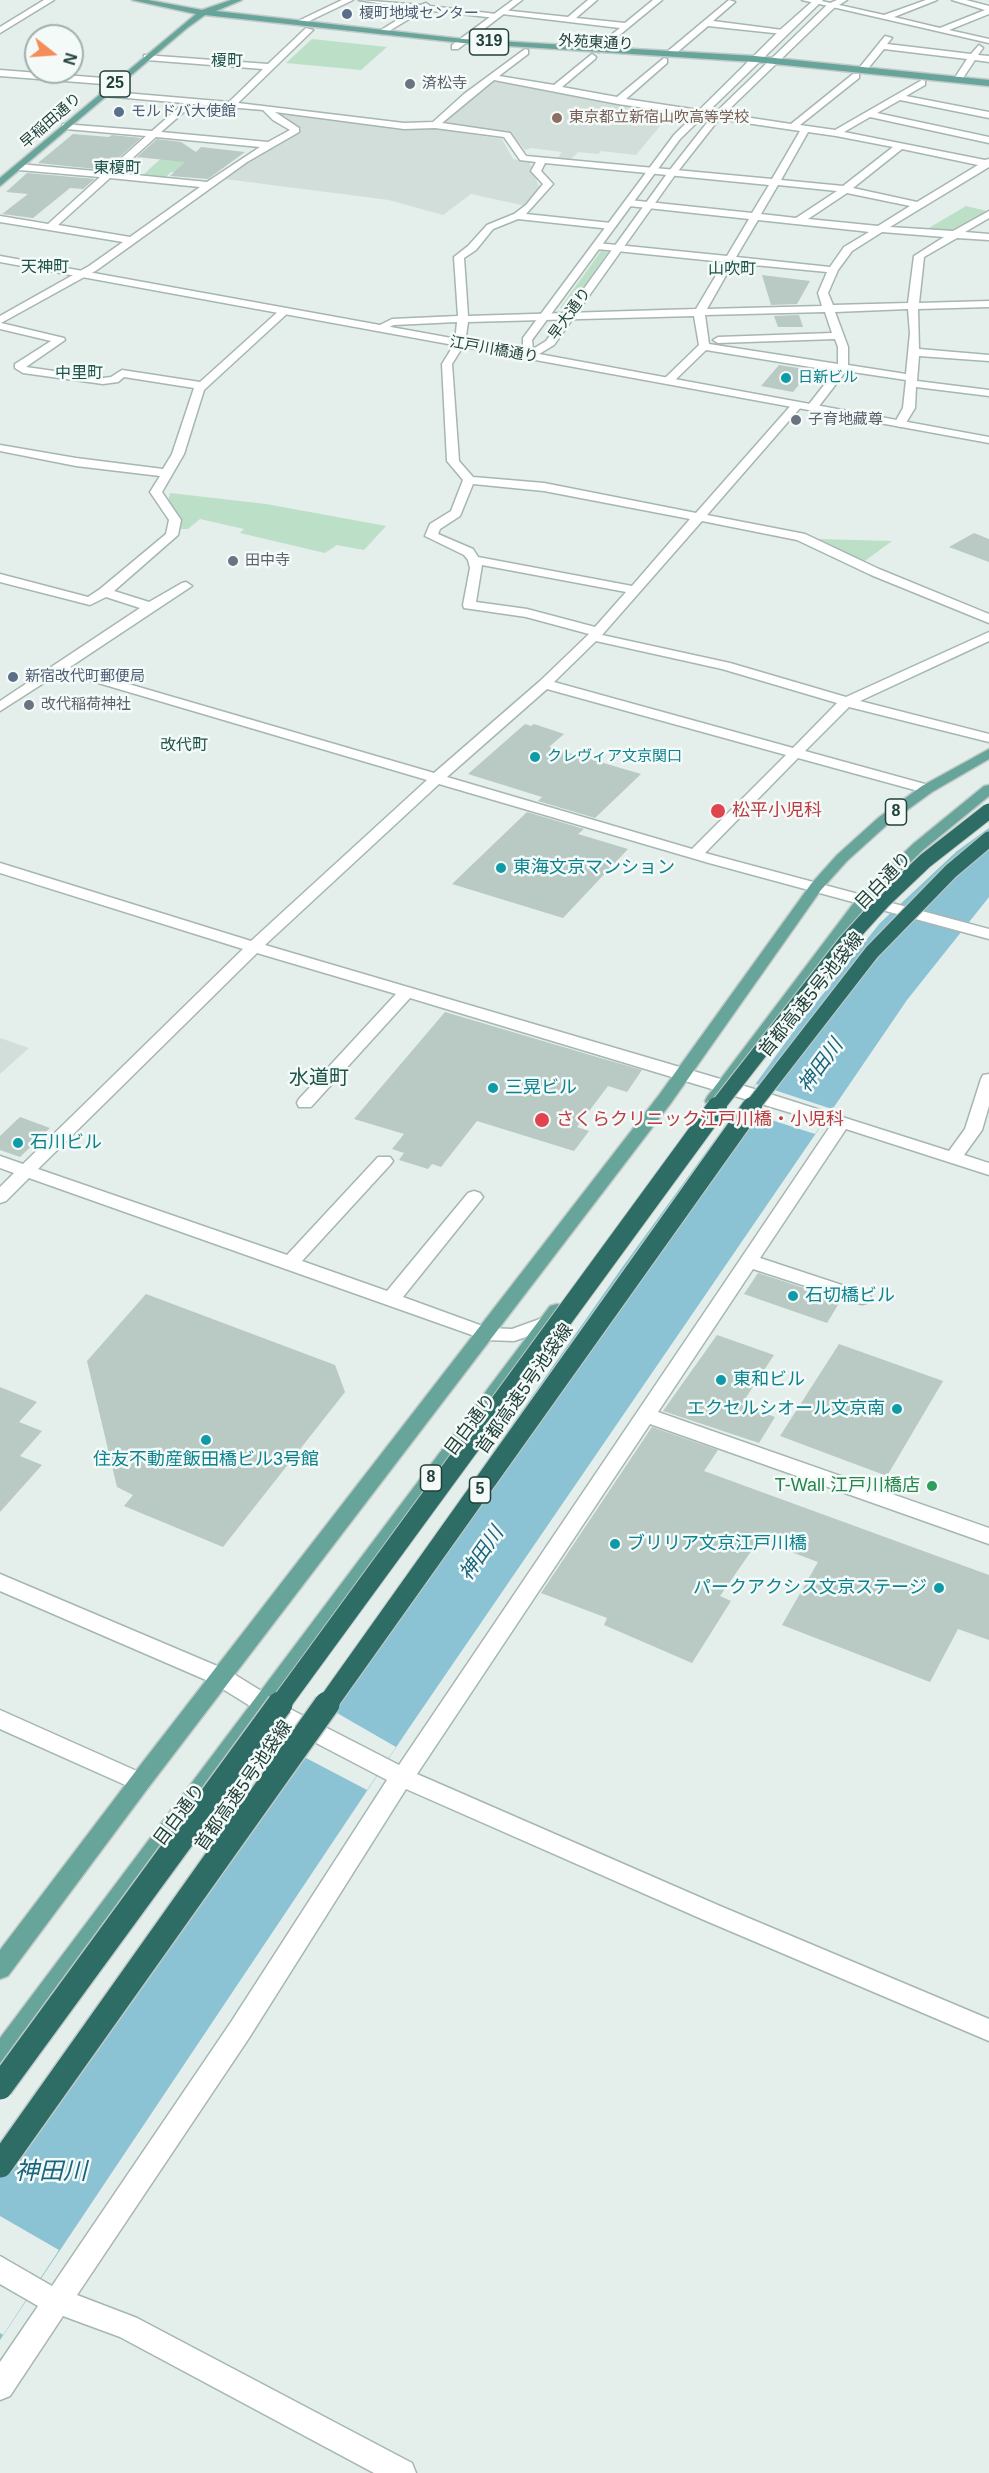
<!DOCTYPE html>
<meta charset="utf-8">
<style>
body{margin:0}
#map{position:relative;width:989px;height:2473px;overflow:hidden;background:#e4eeea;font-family:Arial,sans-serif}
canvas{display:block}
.north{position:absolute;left:24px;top:24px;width:60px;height:60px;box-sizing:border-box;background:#f4faf8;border:2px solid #a0b0ac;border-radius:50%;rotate:107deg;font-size:16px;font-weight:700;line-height:24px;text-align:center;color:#22403a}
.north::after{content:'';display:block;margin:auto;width:21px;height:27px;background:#f58c5a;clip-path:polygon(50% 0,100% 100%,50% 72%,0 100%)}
</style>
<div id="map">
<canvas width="989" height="2473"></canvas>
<div class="north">N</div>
</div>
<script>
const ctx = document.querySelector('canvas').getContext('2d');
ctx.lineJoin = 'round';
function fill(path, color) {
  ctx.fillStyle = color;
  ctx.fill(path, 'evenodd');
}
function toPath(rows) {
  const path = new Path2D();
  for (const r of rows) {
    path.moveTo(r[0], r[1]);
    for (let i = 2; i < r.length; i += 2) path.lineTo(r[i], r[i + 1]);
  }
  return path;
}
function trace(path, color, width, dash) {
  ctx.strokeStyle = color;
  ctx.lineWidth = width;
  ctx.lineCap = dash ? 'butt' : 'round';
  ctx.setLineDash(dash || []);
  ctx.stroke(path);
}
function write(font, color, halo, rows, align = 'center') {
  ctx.font = font + ' Arial,"Noto Sans JP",sans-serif';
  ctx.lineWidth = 5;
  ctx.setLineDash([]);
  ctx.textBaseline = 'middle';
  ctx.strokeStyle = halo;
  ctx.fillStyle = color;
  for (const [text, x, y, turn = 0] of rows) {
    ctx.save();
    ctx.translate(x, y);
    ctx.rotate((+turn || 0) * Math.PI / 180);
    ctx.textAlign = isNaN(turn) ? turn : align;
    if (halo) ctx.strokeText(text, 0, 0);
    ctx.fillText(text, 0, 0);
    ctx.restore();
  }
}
fill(toPath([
 [493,80,671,113,636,155,601,151,598,154,578,152,571,159,558,158,562,152,531,148,525,150,511,133,441,123],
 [284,113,433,128,502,139,513,159,530,163,539,187,526,206,471,194,443,215,389,200,225,179,258,154,302,129,279,116],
 [0,1038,29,1048,0,1074]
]), '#d2ded9');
fill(toPath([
 [312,39,387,47,361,70,286,63],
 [169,151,211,155,189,174,171,172,165,178,142,176],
 [966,206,987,211,957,230,939,232,927,229],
 [601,251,608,252,568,308,560,308],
 [170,493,266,504,386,526,364,550,337,545,325,553,240,533,244,529,200,519,188,529,180,529,180,519,168,501],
 [818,539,892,541,862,563,814,543]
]), '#bcdfc8');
fill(toPath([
 [989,828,989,897,907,1000,849,1085,409,1728,0,2340,0,2157,621,1269,799,1024,880,923,957,851]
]), '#8bc3d4');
fill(toPath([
 [756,1084,832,1109,815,1134,737,1109],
 [318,1702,396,1747,367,1790,287,1748],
 [0,2216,59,2250,3,2335,0,2333]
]), '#e4eeea');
fill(toPath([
 [73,134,109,137,112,135,141,138,105,170,38,163],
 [157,139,181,142,196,152,201,147,245,152,208,179,170,176,185,162,137,157],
 [27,173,95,179,83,189,70,188,33,218,2,214,28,194,6,192],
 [762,275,810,281,797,304,771,305],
 [799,315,803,327,778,327,774,316],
 [779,365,811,370,793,392,761,386],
 [974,533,989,539,989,562,949,547],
 [525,724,531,726,534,724,564,734,549,747,641,774,595,818,538,801,542,797,468,774],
 [527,812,584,829,578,834,628,849,563,918,452,884],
 [445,1012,597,1057,642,1070,627,1092,608,1086,577,1127,589,1131,574,1151,477,1121,441,1167,432,1164,428,1169,399,1160,404,1153,392,1149,404,1134,354,1119],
 [20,1117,50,1128,20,1157,0,1150,0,1136],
 [758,1273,841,1300,827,1323,744,1294],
 [146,1294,335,1365,345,1392,223,1547,124,1506,133,1495,117,1487,87,1361],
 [717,1335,774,1355,741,1405,775,1417,759,1443,663,1411],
 [839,1344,943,1381,887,1476,780,1436],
 [0,1387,37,1402,19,1422,42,1431,20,1456,42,1465,0,1512],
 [652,1427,718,1450,704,1471,989,1575,989,1640,958,1629,930,1682,782,1625,818,1562,759,1540,720,1596,731,1601,692,1663,604,1625,607,1618,541,1593]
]), '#b9c9c3');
const minor = toPath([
 [44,0,54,0,0,33,0,27,44,0],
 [342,0,353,0,303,24,296,22,342,0],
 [359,0,421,5,426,3,430,6,496,14,500,16,496,18,424,10,384,34,381,34,381,30,415,9,359,0],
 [588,0,597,0,576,18,625,23,653,0,662,0,599,52,596,51,596,47,620,28,502,14,498,12,502,10,568,17,588,0],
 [729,0,735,2,713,21,783,30,787,32,783,34,708,26,674,55,668,55,668,51,729,0],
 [802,0,817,0,884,15,926,0,937,0,894,17,940,28,985,10,952,0,966,0,989,6,989,14,949,30,989,39,989,43,802,0],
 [306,28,313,30,238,103,404,123,433,122,464,94,525,49,528,50,528,54,499,76,554,85,592,54,596,57,595,59,562,87,617,97,664,58,667,59,667,63,626,99,791,124,853,74,859,74,859,78,800,125,835,130,922,80,925,81,925,85,906,96,989,112,989,118,900,100,877,113,989,137,989,143,870,117,844,132,985,160,989,159,989,167,890,227,953,231,989,211,989,218,965,232,989,234,989,240,957,238,924,257,919,303,989,301,989,307,918,309,919,349,989,355,989,361,919,356,917,381,989,390,989,396,916,387,915,408,904,426,900,427,894,424,903,408,906,380,846,371,816,410,812,411,806,408,835,371,706,350,672,383,664,383,664,379,699,345,694,316,468,322,465,343,452,364,459,461,473,477,544,483,696,513,793,403,801,403,801,407,707,515,805,534,879,569,989,614,989,623,871,575,797,540,702,521,602,635,730,663,846,697,989,632,989,641,860,701,989,734,989,742,849,707,805,751,932,786,934,789,932,792,922,792,798,758,705,853,989,929,989,939,709,863,439,784,265,945,751,1088,949,1151,965,1129,981,1079,983,1075,989,1074,989,1106,982,1130,964,1155,989,1163,989,1175,846,1129,760,1258,869,1294,871,1298,869,1302,862,1304,855,1302,753,1269,658,1412,989,1528,989,1544,650,1424,417,1774,720,1906,989,2019,989,2041,704,1920,406,1789,249,2038,77,2295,137,2318,412,2463,416,2473,374,2473,120,2337,63,2316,10,2396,0,2400,0,2362,38,2306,0,2284,0,2256,52,2286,231,2022,387,1780,276,1722,213,1683,0,1591,0,1574,229,1671,292,1710,399,1765,831,1125,410,998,311,1107,299,1107,297,1103,299,1099,396,994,257,953,38,1169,287,1255,378,1157,390,1157,393,1161,390,1165,302,1261,387,1291,468,1193,474,1191,480,1193,483,1197,480,1201,403,1297,488,1328,512,1329,548,1316,555,1317,557,1322,555,1327,514,1341,486,1340,29,1178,6,1201,0,1203,0,1187,14,1173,0,1168,0,1156,23,1164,243,949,0,873,0,863,251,941,427,780,61,672,0,711,0,701,140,608,106,597,90,605,0,582,0,574,88,597,100,589,166,534,169,520,150,492,160,476,76,466,0,451,0,445,76,458,163,469,172,454,194,388,124,377,118,382,103,384,23,373,15,368,15,364,51,341,0,329,0,316,89,266,123,242,0,222,0,216,48,224,100,177,19,170,14,167,19,164,106,172,146,136,66,129,62,126,63,124,152,131,184,103,104,96,100,93,101,91,229,102,263,69,147,60,144,59,144,55,268,64,306,28],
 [494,80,618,104,800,131,772,179,526,156,510,133,442,123,494,80],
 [193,104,263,110,273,120,290,130,268,142,161,132,193,104],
 [275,112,404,129,435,128,504,137,520,160,536,162,531,171,543,184,526,205,514,214,487,225,468,246,454,257,458,316,392,319,374,328,379,331,394,325,457,322,455,343,442,364,447,461,463,480,451,511,430,524,425,536,464,555,468,560,470,568,463,605,464,608,526,617,589,634,540,681,434,773,70,667,192,586,186,582,182,583,149,602,114,591,178,535,181,520,162,492,184,454,204,390,290,311,281,309,200,382,122,370,111,377,103,378,26,367,65,340,64,338,1,323,97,270,247,162,299,132,299,128,275,112],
 [808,132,836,136,893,147,843,186,781,180,808,132],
 [156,137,260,147,207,182,116,173,156,137],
 [902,149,978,165,917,202,853,188,902,149],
 [545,163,769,185,752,213,629,200,624,203,629,206,749,219,727,256,597,243,592,246,597,249,724,262,696,309,468,316,464,258,476,250,493,229,518,219,611,229,616,226,611,223,526,214,553,184,541,171,545,163],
 [110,178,200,187,130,237,58,225,110,178],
 [778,185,837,191,796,218,761,214,778,185],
 [847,193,910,206,878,226,808,219,847,193],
 [758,220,861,231,869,232,844,247,830,267,736,257,758,220],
 [882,232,944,237,914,256,908,303,833,305,828,293,838,270,852,251,882,232],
 [733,263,827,272,818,293,822,306,707,309,733,263],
 [908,309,910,333,906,374,848,365,848,347,835,312,908,309],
 [825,312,832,333,718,337,713,340,718,343,835,339,838,347,838,364,709,344,705,315,825,312],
 [473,484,544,491,690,519,632,586,478,557,473,549,438,534,440,529,460,516,473,484],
 [482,565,626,592,595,627,527,609,476,602,482,565],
 [596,641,722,669,837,703,793,748,554,682,596,641],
 [547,689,786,755,692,849,447,777,547,689],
 [885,36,892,38,887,44,971,54,979,45,983,48,978,55,989,56,989,62,975,60,961,81,958,82,954,79,967,59,884,49,866,71,860,71,860,67,885,36],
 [0,70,103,78,107,81,103,84,0,76,0,70],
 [0,1710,148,1776,151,1782,148,1788,140,1791,132,1788,0,1729,0,1710]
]);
const tertiary = toPath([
 [513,0,522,0,458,49,452,49,452,45,513,0],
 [814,0,823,0,680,139,532,340,533,349,546,341,669,171,713,115,828,4,837,0,847,0,834,8,719,119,675,175,554,345,539,354,989,437,989,443,0,262,0,256,523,351,523,338,674,135,780,30,814,0]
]);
const primary = toPath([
 [132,0,148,0,202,10,231,0,242,0,216,11,463,39,755,56,989,80,989,86,755,62,463,43,205,15,187,28,0,186,0,178,196,14,132,0],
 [989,749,989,759,932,792,888,824,847,861,821,890,671,1103,148,1788,8,1976,0,1979,0,1950,132,1776,659,1095,811,884,837,855,878,818,922,786,989,749],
 [989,785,989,796,923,850,869,902,719,1105,707,1105,705,1101,707,1097,859,896,913,844,984,786,989,785],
 [557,1304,564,1306,566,1310,564,1314,9,2065,0,2068,0,2038,550,1306,557,1304]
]);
trace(minor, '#a6b6b2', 3);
trace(tertiary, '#a6b6b2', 3);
trace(primary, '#c1cac8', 3);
fill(minor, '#fff');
fill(tertiary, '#fff');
fill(primary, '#67a499');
const motorwayBridgeFar2 = toPath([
 [716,1108,845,943,884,900,925,861,989,811],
 [751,1108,872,952,951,871,989,839]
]);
const motorwayBridgeFar1 = toPath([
 [279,1706,717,1107],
 [326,1706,752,1107]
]);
const motorwayBridge = toPath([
 [0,2087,280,1704],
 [0,2165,327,1704]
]);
trace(motorwayBridgeFar2, '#c1cac8', 17, []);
trace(motorwayBridgeFar1, '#c1cac8', 22, []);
trace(motorwayBridge, '#c1cac8', 28, []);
trace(motorwayBridgeFar2, '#2d6d65', 15);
trace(motorwayBridgeFar1, '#2d6d65', 20);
trace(motorwayBridge, '#2d6d65', 25);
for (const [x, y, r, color] of [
 [347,14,6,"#5c6f8a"],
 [410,84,6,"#6b7280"],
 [119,112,6,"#5c6f8a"],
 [557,118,6,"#8d6e63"],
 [786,378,6,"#0f9aa8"],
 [796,420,6,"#6b7280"],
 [233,561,6,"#6b7280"],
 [13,677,6,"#5c6f8a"],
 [29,705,6,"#6b7280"],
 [535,757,6,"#0f9aa8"],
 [718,811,8,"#e0444e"],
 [501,868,6,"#0f9aa8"],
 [493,1088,6,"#0f9aa8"],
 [542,1120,8,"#e0444e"],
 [18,1143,6,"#0f9aa8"],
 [793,1296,6,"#0f9aa8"],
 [721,1380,6,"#0f9aa8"],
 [897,1409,6,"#0f9aa8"],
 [206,1440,6,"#0f9aa8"],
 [932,1486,6,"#2e9e5b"],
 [615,1544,6,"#0f9aa8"],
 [939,1588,6,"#0f9aa8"]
]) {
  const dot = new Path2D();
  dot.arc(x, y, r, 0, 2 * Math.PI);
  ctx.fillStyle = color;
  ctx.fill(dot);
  trace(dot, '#f4faf8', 2);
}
write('15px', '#4e5e75', '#f4faf8', [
 ["榎町地域センター",359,14],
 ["モルドバ大使館",131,112],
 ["新宿改代町郵便局",25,677]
], 'left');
write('15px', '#22403a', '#f4faf8', [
 ["外苑東通り",596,43,3],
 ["早稲田通り",51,121,-41],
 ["早大通り",570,314,-54],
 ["江戸川橋通り",494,350,10]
]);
write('15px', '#5b616d', '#f4faf8', [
 ["済松寺",422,84],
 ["子育地藏尊",808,420],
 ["田中寺",245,561],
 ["改代稲荷神社",41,705]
], 'left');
write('15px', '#785e54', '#f4faf8', [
 ["東京都立新宿山吹高等学校",569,118]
], 'left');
write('15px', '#0d838f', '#f4faf8', [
 ["日新ビル",798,378],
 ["クレヴィア文京関口",547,757]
], 'left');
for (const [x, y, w] of [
 [489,42,39],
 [115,84,30],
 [896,812,21],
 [431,1478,21],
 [480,1490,21]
]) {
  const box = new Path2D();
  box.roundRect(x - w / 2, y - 13, w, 26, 4.5);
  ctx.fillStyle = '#f4faf8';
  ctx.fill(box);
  trace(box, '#22403a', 1.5);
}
write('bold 16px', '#22403a', null, [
 ["319",489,42],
 ["25",115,84],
 ["8",896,812],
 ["8",431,1478],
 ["5",480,1490]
]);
write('16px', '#1e534a', '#f4faf8', [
 ["榎町",227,62],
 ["東榎町",117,169],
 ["天神町",45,268],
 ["山吹町",732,270],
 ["中里町",79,374],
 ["改代町",184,746]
]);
write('18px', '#be3a42', '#f4faf8', [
 ["松平小児科",732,811],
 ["さくらクリニック江戸川橋・小児科",556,1120]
], 'left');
write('18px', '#0d838f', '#f4faf8', [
 ["東海文京マンション",513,868],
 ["三晃ビル",505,1088],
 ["石川ビル",30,1143],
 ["石切橋ビル",805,1296],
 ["東和ビル",733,1380],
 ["エクセルシオール文京南",885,1409,"right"],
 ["住友不動産飯田橋ビル3号館",206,1460,"center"],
 ["ブリリア文京江戸川橋",627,1544],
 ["パークアクシス文京ステージ",927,1588,"right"]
], 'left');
write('18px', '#22403a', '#f4faf8', [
 ["目白通り",884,881,-46],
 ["首都高速5号池袋線",812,995,-51],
 ["首都高速5号池袋線",525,1389,-55],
 ["目白通り",471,1425,-53],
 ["首都高速5号池袋線",244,1786,-55],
 ["目白通り",180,1815,-53]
]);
write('18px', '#27864d', '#f4faf8', [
 ["T-Wall 江戸川橋店",920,1486]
], 'right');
write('italic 20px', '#1a657e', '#f4faf8', [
 ["神田川",821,1066,-54],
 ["神田川",482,1554,-55]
]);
write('20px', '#1e534a', '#f4faf8', [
 ["水道町",319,1078]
]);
write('italic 24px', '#1a657e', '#f4faf8', [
 ["神田川",51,2172]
]);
</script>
